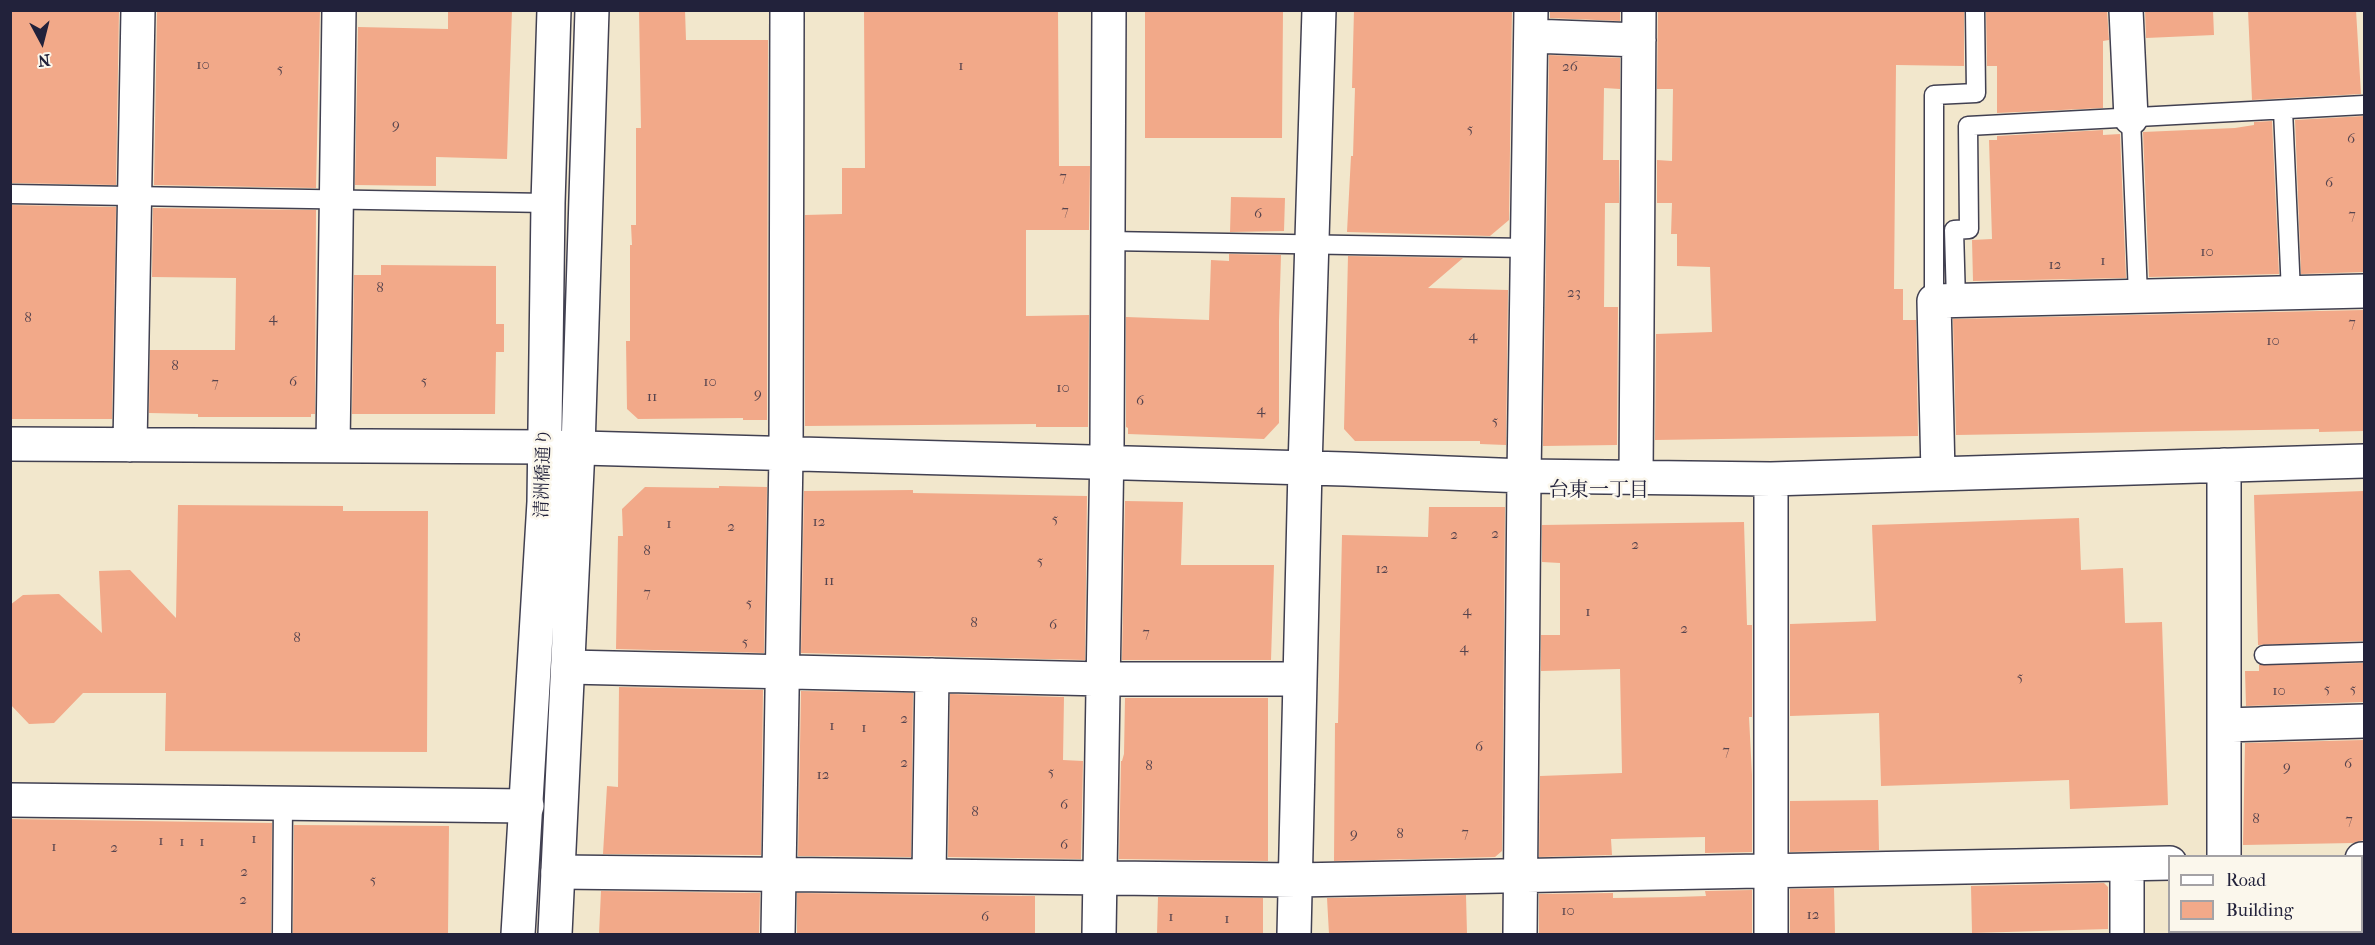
<!DOCTYPE html>
<meta charset="utf-8">
<style>
body{margin:0}
#map{position:relative;width:2375px;height:945px;overflow:hidden;background:#f2e7cc;font-family:"IM FELL French Canon",serif}
canvas{display:block}
.frame{position:absolute;inset:0;border:12px solid #22223b;pointer-events:none}
.legend{position:absolute;left:2168px;top:855px;width:195px;height:78px;box-sizing:border-box;background:#fbf7ec;border:2px solid #a4a2a5;margin:0;padding:8px 10px;list-style:none;font-size:18px;color:#22223b}
.legend li{display:flex;align-items:center;gap:12px;height:30px}
.legend b{width:30px;border:2px solid #a4a2a5}
.north{position:absolute;left:12px;top:12px;width:60px;height:60px;-webkit-text-stroke:4px #fbf7ec;paint-order:stroke;rotate:173deg;font-size:16px;font-weight:700;line-height:24px;text-align:center;color:#22223b}
.north::after{content:'';display:block;margin:auto;width:21px;height:27px;background:#22223b;clip-path:polygon(50% 0,100% 100%,50% 72%,0 100%)}
</style>
<div id="map">
<canvas width="2375" height="945"></canvas>
<div class="frame"></div>
<ul class="legend">
<li><b style="height:8px;background:#fff"></b>Road</li>
<li><b style="height:16px;background:#f2a989"></b>Building</li>
</ul>
<div class="north">N</div>
</div>
<script>
const ctx = document.querySelector('canvas').getContext('2d');
ctx.lineJoin = 'round';
function fill(path, color) {
  ctx.fillStyle = color;
  ctx.fill(path, 'evenodd');
}
function toPath(rows) {
  const path = new Path2D();
  for (const r of rows) {
    path.moveTo(r[0], r[1]);
    for (let i = 2; i < r.length; i += 2) path.lineTo(r[i], r[i + 1]);
  }
  return path;
}
function trace(path, color, width, dash) {
  ctx.strokeStyle = color;
  ctx.lineWidth = width;
  ctx.lineCap = dash ? 'butt' : 'round';
  ctx.setLineDash(dash || []);
  ctx.stroke(path);
}
function write(font, color, halo, rows, align = 'center') {
  ctx.font = font + ' "IM FELL French Canon","Noto Serif JP",serif';
  ctx.lineWidth = 5;
  ctx.setLineDash([]);
  ctx.textBaseline = 'middle';
  ctx.strokeStyle = halo;
  ctx.fillStyle = color;
  for (const [text, x, y, turn = 0] of rows) {
    ctx.save();
    ctx.translate(x, y);
    ctx.rotate((+turn || 0) * Math.PI / 180);
    ctx.textAlign = isNaN(turn) ? turn : align;
    if (halo) ctx.strokeText(text, 0, 0);
    ctx.fillText(text, 0, 0);
    ctx.restore();
  }
}
fill(toPath([
 [10,10,119,10,116,185,10,183],
 [157,10,320,10,316,188,154,185],
 [448,10,512,10,507,159,436,157,436,186,355,185,358,27,448,29],
 [639,10,685,10,686,40,768,40,767,420,743,420,743,418,638,419,627,409,626,341,630,341,630,245,632,245,631,225,636,225,636,128,641,128],
 [864,10,1058,10,1059,166,1090,166,1089,230,1026,230,1026,316,1089,315,1088,427,1036,427,1036,424,805,426,805,215,842,214,842,168,865,168],
 [1145,10,1283,10,1282,138,1145,138],
 [1354,10,1512,10,1509,220,1490,236,1347,232,1351,156,1353,156,1355,88,1352,88],
 [1550,10,1620,10,1620,21,1550,18],
 [1658,10,1964,10,1964,66,1896,65,1894,289,1903,289,1903,320,1916,320,1918,436,1655,440,1656,334,1712,332,1710,267,1677,266,1677,234,1671,234,1672,203,1657,203,1657,160,1672,161,1673,89,1657,89],
 [1986,10,2107,10,2109,40,2103,41,2103,108,1997,113,1997,66,1987,66],
 [2145,10,2213,10,2214,35,2146,38],
 [2248,10,2356,10,2361,94,2252,100],
 [1549,55,1620,58,1620,89,1604,88,1603,160,1619,160,1619,203,1605,203,1604,307,1618,307,1617,445,1543,446],
 [2364,116,2364,272,2301,274,2295,120],
 [2272,121,2279,274,2149,277,2143,132,2235,128,2254,125,2254,122],
 [2103,130,2103,135,2120,134,2126,278,1973,281,1972,240,1992,239,1989,140,1997,140,1997,136],
 [1231,197,1285,198,1284,231,1230,232],
 [10,205,116,207,112,419,10,419],
 [153,208,316,210,315,414,311,414,311,417,198,417,198,414,149,413,150,350,235,350,236,278,152,277],
 [1229,254,1281,255,1279,321,1279,423,1264,439,1128,434,1128,428,1126,427,1126,317,1209,320,1211,260,1229,261],
 [1348,256,1463,258,1428,288,1508,290,1506,445,1480,444,1480,441,1355,441,1344,429],
 [381,265,496,266,496,324,504,324,504,352,496,352,495,414,352,414,354,275,381,275],
 [2364,310,2364,431,2319,432,2319,429,1956,435,1953,319],
 [719,486,767,487,764,653,616,649,618,536,623,536,622,509,645,487,719,488],
 [913,490,913,493,1087,496,1085,660,801,653,804,491],
 [2364,491,2364,641,2258,645,2254,495],
 [1125,501,1183,502,1181,565,1274,565,1271,660,1122,660],
 [178,505,343,506,343,511,428,511,427,752,165,751,166,693,83,693,54,723,29,724,10,704,10,605,23,595,59,594,102,633,99,571,130,570,176,618],
 [1429,507,1505,507,1502,851,1495,857,1334,861,1335,723,1338,723,1342,535,1428,537],
 [2079,518,2081,570,2123,568,2125,623,2162,622,2168,805,2070,809,2069,780,1881,786,1879,713,1790,716,1790,624,1876,621,1872,525],
 [1744,522,1747,625,1752,625,1752,717,1749,717,1752,775,1752,852,1705,853,1705,837,1611,839,1612,855,1539,857,1540,776,1622,773,1620,669,1541,671,1541,635,1560,635,1560,563,1542,562,1542,525],
 [2364,663,2364,702,2246,706,2245,671,2259,671,2259,665],
 [619,687,763,690,761,855,603,854,607,786,618,787],
 [801,691,913,693,911,857,798,856],
 [950,694,1064,697,1063,760,1083,761,1081,859,948,857],
 [1125,698,1268,698,1268,861,1119,859,1121,761,1122,761,1124,754],
 [2364,740,2364,840,2353,843,2243,845,2245,743],
 [1878,800,1879,850,1790,852,1790,801],
 [10,819,272,823,271,934,10,934],
 [294,825,449,826,448,934,293,934],
 [2104,883,2108,887,2108,929,1972,933,1971,886],
 [1834,888,1835,934,1790,934,1790,889],
 [1752,890,1752,934,1539,934,1539,894,1613,893,1613,898,1676,897,1706,896,1705,891],
 [601,891,760,893,759,934,599,934],
 [797,893,1035,896,1035,934,797,934],
 [1466,895,1467,934,1329,934,1327,898],
 [1158,897,1263,898,1263,933,1157,934]
]), '#f2a989');
const service = toPath([
 [2283,110,2291,293],
 [2131,118,2138,296],
 [10,194,548,203],
 [1108,241,1528,248],
 [1934,301,1934,95,1976,93,1975,10],
 [1956,301,1954,230,1969,229,1968,126,2364,105],
 [2264,655,2364,652],
 [282,934,283,803]
]);
const minor = toPath([
 [2126,10,2131,118],
 [1531,36,1639,40],
 [10,444,546,447,1345,469,1524,476,1771,479,2364,461],
 [130,445,138,10],
 [333,446,339,10],
 [1938,474,1934,301,2364,291],
 [1636,477,1639,10],
 [568,667,1104,679,1300,679],
 [2224,725,2364,721],
 [10,800,527,806],
 [2224,856,2224,465],
 [2362,859,2364,859],
 [2127,864,2127,934],
 [558,872,1296,880,2170,863],
 [929,876,932,675],
 [2325,932,2325,934],
 [778,934,786,454,787,10],
 [1099,934,1107,444,1109,10],
 [1294,934,1305,468,1319,10],
 [1520,934,1524,476,1531,10],
 [1771,934,1771,479]
]);
const tertiary = toPath([
 [518,934,544,502,548,203,554,10],
 [555,934,578,448,592,10]
]);
trace(service, '#414051', 21);
trace(minor, '#414051', 36);
trace(tertiary, '#414051', 36);
trace(service, '#fff', 18);
trace(minor, '#fff', 33);
trace(tertiary, '#fff', 33);
write('15px', '#56444e', null, [
 ["10",203,65],
 ["1",961,66],
 ["26",1570,67],
 ["5",280,69],
 ["9",396,125],
 ["5",1470,129],
 ["6",2351,139],
 ["7",1063,177],
 ["6",2329,183],
 ["7",1065,211],
 ["6",1258,214],
 ["7",2352,215],
 ["10",2207,252],
 ["1",2103,261],
 ["12",2055,265],
 ["8",380,288],
 ["23",1574,293],
 ["8",28,318],
 ["4",273,318],
 ["7",2352,323],
 ["4",1473,336],
 ["10",2273,341],
 ["8",175,366],
 ["5",424,381],
 ["6",293,382],
 ["10",710,382],
 ["7",215,383],
 ["10",1063,388],
 ["9",758,394],
 ["11",652,397],
 ["6",1140,401],
 ["4",1261,410],
 ["5",1495,421],
 ["5",1055,519],
 ["12",819,522],
 ["1",669,524],
 ["2",731,527],
 ["2",1495,534],
 ["2",1454,535],
 ["2",1635,545],
 ["8",647,551],
 ["5",1040,561],
 ["12",1382,569],
 ["11",829,581],
 ["7",647,593],
 ["5",749,603],
 ["4",1467,611],
 ["1",1588,612],
 ["8",974,623],
 ["6",1053,625],
 ["2",1684,629],
 ["7",1146,633],
 ["8",297,638],
 ["5",745,642],
 ["4",1464,648],
 ["5",2020,677],
 ["5",2327,689],
 ["5",2353,689],
 ["10",2279,691],
 ["2",904,719],
 ["1",832,726],
 ["1",864,728],
 ["6",1479,747],
 ["7",1726,751],
 ["2",904,763],
 ["6",2348,764],
 ["8",1149,766],
 ["9",2287,767],
 ["5",1051,772],
 ["12",823,775],
 ["6",1064,805],
 ["8",975,812],
 ["8",2256,819],
 ["7",2349,820],
 ["7",1465,833],
 ["9",1354,834],
 ["8",1400,834],
 ["1",254,839],
 ["1",161,841],
 ["1",182,842],
 ["1",202,842],
 ["6",1064,845],
 ["1",54,847],
 ["2",114,848],
 ["2",244,872],
 ["5",373,880],
 ["2",243,900],
 ["10",1568,911],
 ["12",1813,915],
 ["6",985,917],
 ["1",1171,917],
 ["1",1227,919]
]);
write('18px', '#22223b', '#fbf7ec', [
 ["清洲橋通り",544,473,-88]
]);
write('20px', '#22223b', '#fbf7ec', [
 ["台東一丁目",1599,491]
]);
</script>
